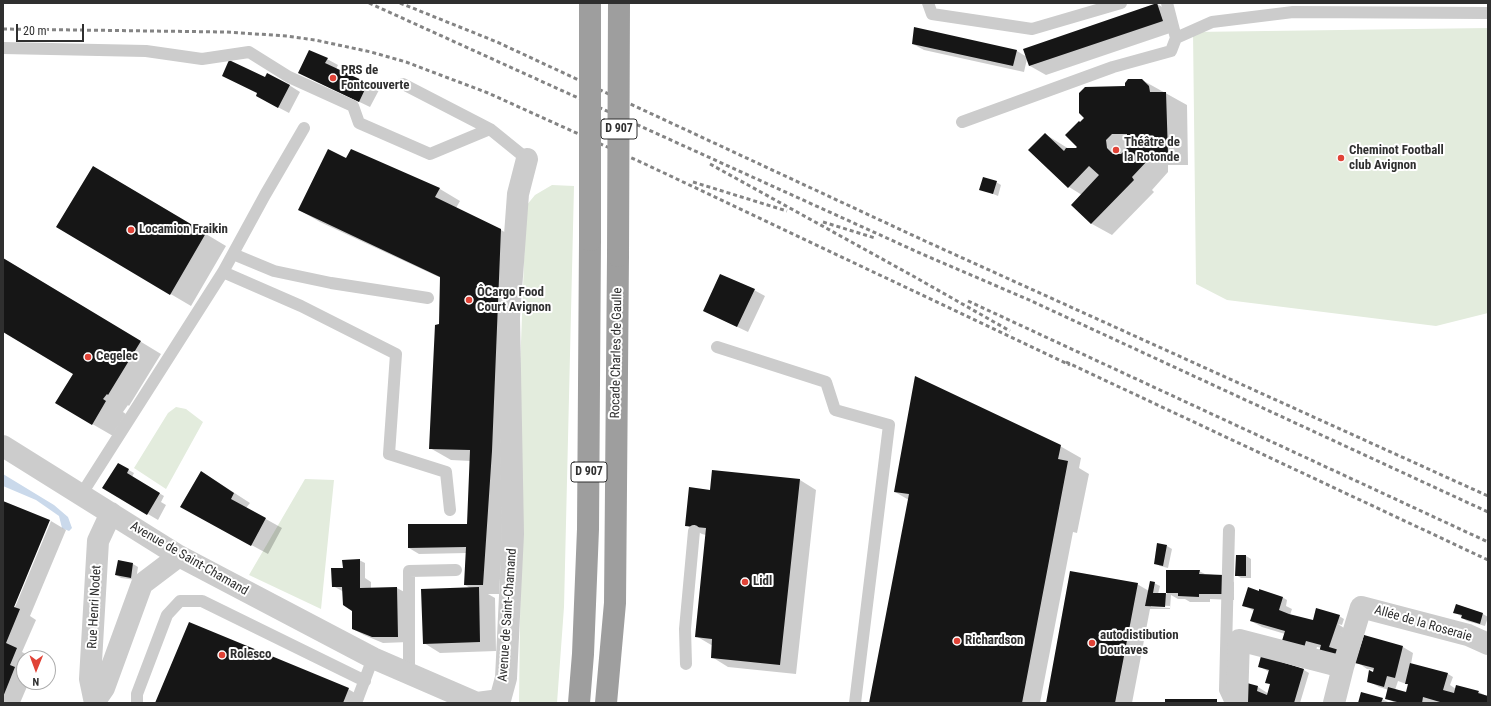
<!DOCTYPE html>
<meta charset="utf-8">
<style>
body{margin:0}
#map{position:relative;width:1491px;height:706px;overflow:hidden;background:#fff;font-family:"Roboto Condensed",sans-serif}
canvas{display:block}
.frame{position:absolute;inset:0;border:4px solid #2f2f2f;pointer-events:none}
.north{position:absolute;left:16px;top:650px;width:40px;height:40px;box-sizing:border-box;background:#fff;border:1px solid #acacac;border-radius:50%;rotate:181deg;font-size:11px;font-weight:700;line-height:16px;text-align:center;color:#2f2f2f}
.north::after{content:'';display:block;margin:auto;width:14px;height:18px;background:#e04337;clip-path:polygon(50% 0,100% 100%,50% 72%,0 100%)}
.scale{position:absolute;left:16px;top:24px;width:68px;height:18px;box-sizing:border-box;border:2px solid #2f2f2f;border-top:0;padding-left:5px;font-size:12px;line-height:14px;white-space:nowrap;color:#2f2f2f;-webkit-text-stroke:3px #fff;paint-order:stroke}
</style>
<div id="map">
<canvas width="1491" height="706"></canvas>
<div class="frame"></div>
<div class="north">N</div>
<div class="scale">20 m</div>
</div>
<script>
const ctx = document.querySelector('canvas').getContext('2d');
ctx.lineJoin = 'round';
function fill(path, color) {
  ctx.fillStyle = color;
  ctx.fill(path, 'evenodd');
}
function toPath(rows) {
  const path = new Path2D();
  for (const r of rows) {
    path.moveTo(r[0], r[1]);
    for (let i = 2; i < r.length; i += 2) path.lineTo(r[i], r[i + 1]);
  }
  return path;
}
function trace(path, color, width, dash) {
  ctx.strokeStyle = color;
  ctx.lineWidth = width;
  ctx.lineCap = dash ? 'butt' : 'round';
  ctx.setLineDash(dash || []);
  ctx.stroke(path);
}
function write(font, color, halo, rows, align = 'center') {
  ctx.font = font + ' "Roboto Condensed",sans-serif';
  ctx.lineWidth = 4;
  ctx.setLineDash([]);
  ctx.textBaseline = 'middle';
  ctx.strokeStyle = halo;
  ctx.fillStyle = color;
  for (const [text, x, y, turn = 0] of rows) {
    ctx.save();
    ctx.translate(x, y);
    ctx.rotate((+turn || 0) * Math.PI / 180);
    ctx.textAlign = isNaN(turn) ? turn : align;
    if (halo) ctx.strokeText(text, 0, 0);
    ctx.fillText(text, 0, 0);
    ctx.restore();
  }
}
fill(toPath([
 [1488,28,1488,313,1436,326,1227,300,1196,284,1193,32],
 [552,185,574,186,564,607,557,703,519,703,521,540,520,370,526,206,535,195],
 [176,407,186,409,203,422,166,489,134,468,168,413],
 [305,479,334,480,321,609,249,575]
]), '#e3ecdd');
fill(toPath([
 [3,474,54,505,68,517,72,528,69,531,62,528,59,516,36,500,3,486]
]), '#cad9eb');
fill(toPath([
 [1157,4,1173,13,1179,30,1046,75,1030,66,1027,59,1024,72,924,50,913,44,915,28,1017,51,1027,57],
 [327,59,338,65,336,69,379,90,370,107,299,73],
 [266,78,289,85,300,92,289,113,268,102],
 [1142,80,1187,105,1188,165,1168,165,1168,172,1152,190,1154,192,1112,235,1092,224,1072,205,1082,195,1069,187,1030,150,1045,134,1069,149,1079,148,1080,123,1126,87],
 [351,151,440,189,460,201,456,208,501,230,522,242,499,594,488,594,495,598,496,651,440,653,424,643,472,589,465,585,467,553,419,554,409,548,468,525,471,461,451,460,430,448,440,325,441,278,320,222,299,210,346,160],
 [114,179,226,246,191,306,57,227],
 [996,182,1001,185,998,196,981,189],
 [3,258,161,354,129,406,128,405,123,412,126,414,113,436,56,403,74,374,3,331],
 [754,290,765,296,748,332,704,311],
 [1060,446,1081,458,1079,468,1089,474,1077,533,1073,532,1040,703,870,703,909,500,895,492],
 [118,464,134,473,132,477,164,496,161,502,166,505,158,520,104,488],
 [202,472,250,503,246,508,282,528,268,554,198,516],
 [800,480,816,490,796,674,728,667,712,657,713,646,696,636,706,535,702,534,686,525,711,491],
 [3,502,51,521,66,530,30,616,36,620,22,652,33,658,24,658,24,682,29,682,20,703,3,703],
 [49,521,51,521,13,612,12,611],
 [1167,546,1172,549,1168,568,1160,566,1155,563],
 [1237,556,1246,556,1251,559,1251,578,1241,578,1236,575],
 [359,560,365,563,365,578,371,582,371,588,397,588,408,594,409,642,383,643,364,635,353,629,353,610,344,592,333,586,342,569],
 [133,564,138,567,136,580,121,578,116,575],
 [1167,571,1199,571,1205,574,1224,576,1234,582,1234,600,1210,599,1210,602,1190,602,1185,599,1178,599,1171,595,1170,609,1150,609,1132,703,1047,703,1137,584,1149,591,1154,583,1160,586,1158,594,1167,594],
 [1151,605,1170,606,1170,608,1151,607],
 [1282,597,1287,600,1286,606,1292,609,1290,615,1313,621,1339,616,1344,619,1342,625,1338,624,1347,630,1340,652,1317,647,1314,656,1285,634,1262,627,1251,621,1254,611,1243,605],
 [1455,613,1483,614,1488,617,1485,626,1467,621,1462,618,1463,617],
 [1403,647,1413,653,1411,664,1448,674,1453,677,1450,685,1456,689,1456,686,1479,692,1488,697,1488,703,1395,703,1387,698,1389,690,1379,687,1368,681,1374,670,1367,669,1357,662],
 [1398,681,1409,685,1407,693,1395,690],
 [1283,664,1304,670,1309,673,1300,703,1247,703,1258,687,1269,694,1271,685,1266,682,1269,672,1259,666],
 [348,689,364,698,362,703,156,703],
 [1382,699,1390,703,1359,703]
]), '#0003');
fill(toPath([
 [1157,3,1163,21,1029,66,1023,49],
 [914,27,1017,50,1013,66,912,44],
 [309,50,328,58,325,63,368,83,359,102,298,73],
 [229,60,265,77,267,73,290,85,278,108,256,96,257,93,222,76],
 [1128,79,1142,79,1149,86,1150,92,1166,92,1168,154,1148,154,1148,160,1132,177,1134,180,1091,224,1071,205,1099,175,1089,166,1068,188,1028,150,1045,133,1064,151,1066,148,1076,148,1077,147,1065,135,1079,121,1080,122,1084,118,1079,113,1079,93,1085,87,1125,86,1125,83],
 [1112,134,1127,134,1127,148,1121,154,1113,154,1107,148,1106,140],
 [328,149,346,158,351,149,440,188,435,197,501,229,492,451,483,585,464,585,466,547,408,548,408,524,467,524,470,450,429,449,435,325,439,324,440,277,298,210],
 [93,166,206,233,170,295,56,227],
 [983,177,997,181,993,194,979,190],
 [3,258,141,341,108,395,107,394,103,399,106,401,92,425,55,403,73,374,3,332],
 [720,274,755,289,737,327,703,311],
 [915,376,1061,445,1058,459,1068,461,1022,703,869,703,909,494,894,492],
 [118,463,129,469,127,473,160,493,147,515,102,488],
 [712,470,800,479,780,665,711,658,712,639,695,637,706,528,685,526,689,487,710,490],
 [201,471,234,493,231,499,266,518,251,546,180,507],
 [3,501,50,520,14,607,20,609,6,643,17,648,10,665,15,667,3,697],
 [1157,543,1167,545,1163,566,1154,564],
 [1236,555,1246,555,1246,576,1235,576],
 [360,559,360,588,397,587,398,637,372,637,352,629,352,611,343,605,342,587,332,587,331,568,343,568,342,560],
 [118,560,133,563,131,578,115,575],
 [1166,570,1200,570,1199,574,1224,575,1223,594,1199,594,1199,597,1178,596,1178,593,1166,593,1165,607,1145,606,1150,581,1155,582,1153,593,1166,593],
 [1070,571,1138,583,1115,703,1046,703],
 [479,587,480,642,423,644,421,589],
 [1248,587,1259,591,1259,589,1283,597,1279,610,1289,614,1313,620,1316,608,1340,615,1329,647,1339,650,1335,661,1318,656,1321,645,1306,641,1303,651,1281,644,1285,631,1250,621,1254,609,1242,606],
 [1456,604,1483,613,1480,624,1461,618,1462,615,1453,613],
 [189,622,349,688,343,703,155,703],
 [1364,635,1403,646,1395,678,1387,676,1384,687,1367,682,1369,670,1373,672,1374,668,1355,663],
 [1263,649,1272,659,1304,669,1294,703,1246,703,1247,683,1258,686,1257,691,1267,695,1270,684,1265,683,1269,670,1258,667],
 [1410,663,1448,673,1443,690,1454,693,1456,685,1479,691,1478,693,1488,696,1488,703,1440,703,1440,702,1423,697,1422,703,1401,703,1385,699,1388,687,1406,692,1408,684,1405,684],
 [1361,692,1383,698,1381,703,1358,703],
 [1165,699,1217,699,1217,703,1165,703]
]), '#161616');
trace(toPath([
 [928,3,932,14,1032,29,1121,3],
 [1176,38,1212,22,1293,12,1488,13],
 [3,48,146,51,202,59,249,52,289,77,353,106,359,123,430,154,490,129],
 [403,84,490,129,527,159],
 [962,122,1113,67,1171,51,1176,38,1167,3],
 [233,254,274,271,331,283,428,298],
 [223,272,301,306,396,354,389,454,446,472,450,510],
 [717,347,826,382,835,410,889,425,855,703],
 [81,495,223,272,265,195,304,128],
 [1229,530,1225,690,1231,703],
 [686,664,685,629,694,531],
 [409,673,409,571,456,570],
 [137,703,137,694,167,615,180,601,202,601,365,681],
 [356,703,373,658]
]), '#ccc', 12);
trace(toPath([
 [3,446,179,556,373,658,477,703,500,700,506,678,513,534,509,317,518,194,527,159],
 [95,701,104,688,142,584,179,556],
 [95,703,90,679,98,541,111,513],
 [1237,703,1239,640,1343,667],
 [1334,703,1343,667,1361,607,1468,635,1488,644]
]), '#ccc', 22);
trace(toPath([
 [579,703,583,654,588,529,590,240],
 [606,703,615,603,618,256]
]), '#9e9e9e', 22);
trace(toPath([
 [369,3,922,254,1027,299,1488,512],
 [400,3,497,42,925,241,1488,496],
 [3,29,226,32,287,36,315,40,371,52,406,62,488,93,645,164,1070,365],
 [710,164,913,276,1010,331],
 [693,182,787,211],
 [823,222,875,238],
 [968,301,1488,542],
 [1066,362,1488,560]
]), '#848484', 3, [4, 3]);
trace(toPath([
 [590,3,590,240],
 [618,256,619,3]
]), '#9e9e9e', 22);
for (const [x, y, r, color] of [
 [333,78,4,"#e04337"],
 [1116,150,4,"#e04337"],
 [1341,158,4,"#e04337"],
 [131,230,4,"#e04337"],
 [469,300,4,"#e04337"],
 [88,357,4,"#e04337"],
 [745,582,4,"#e04337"],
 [957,641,4,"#e04337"],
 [1092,643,4,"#e04337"],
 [222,655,4,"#e04337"]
]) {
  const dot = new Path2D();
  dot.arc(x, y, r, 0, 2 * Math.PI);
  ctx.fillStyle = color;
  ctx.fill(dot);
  trace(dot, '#fff', 1.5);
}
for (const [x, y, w] of [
 [619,129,36],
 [589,472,36]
]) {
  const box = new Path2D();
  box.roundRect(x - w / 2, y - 10, w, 20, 3);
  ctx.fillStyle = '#fff';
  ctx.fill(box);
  trace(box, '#2f2f2f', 1);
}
write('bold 12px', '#2f2f2f', null, [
 ["D 907",619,129],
 ["D 907",589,472]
]);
write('bold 13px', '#2f2f2f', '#fff', [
 ["PRS de",341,71],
 ["Fontcouverte",341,86],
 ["Théâtre de",1124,143],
 ["la Rotonde",1124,158],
 ["Cheminot Football",1349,151],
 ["club Avignon",1349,166],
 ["Locamion Fraikin",139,230],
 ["ÔCargo Food",477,293],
 ["Court Avignon",477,308],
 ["Cegelec",96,357],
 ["Lidl",753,582],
 ["autodistibution",1100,636],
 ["Doutaves",1100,651],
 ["Richardson",965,641],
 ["Rolesco",230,655]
], 'left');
write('13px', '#2f2f2f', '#fff', [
 ["Rocade Charles de Gaulle",617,353,-89],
 ["Avenue de Saint-Chamand",189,559,30],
 ["Rue Henri Nodet",95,607,-87],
 ["Avenue de Saint-Chamand",508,615,-86],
 ["Allée de la Roseraie",1423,624,16]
]);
</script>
